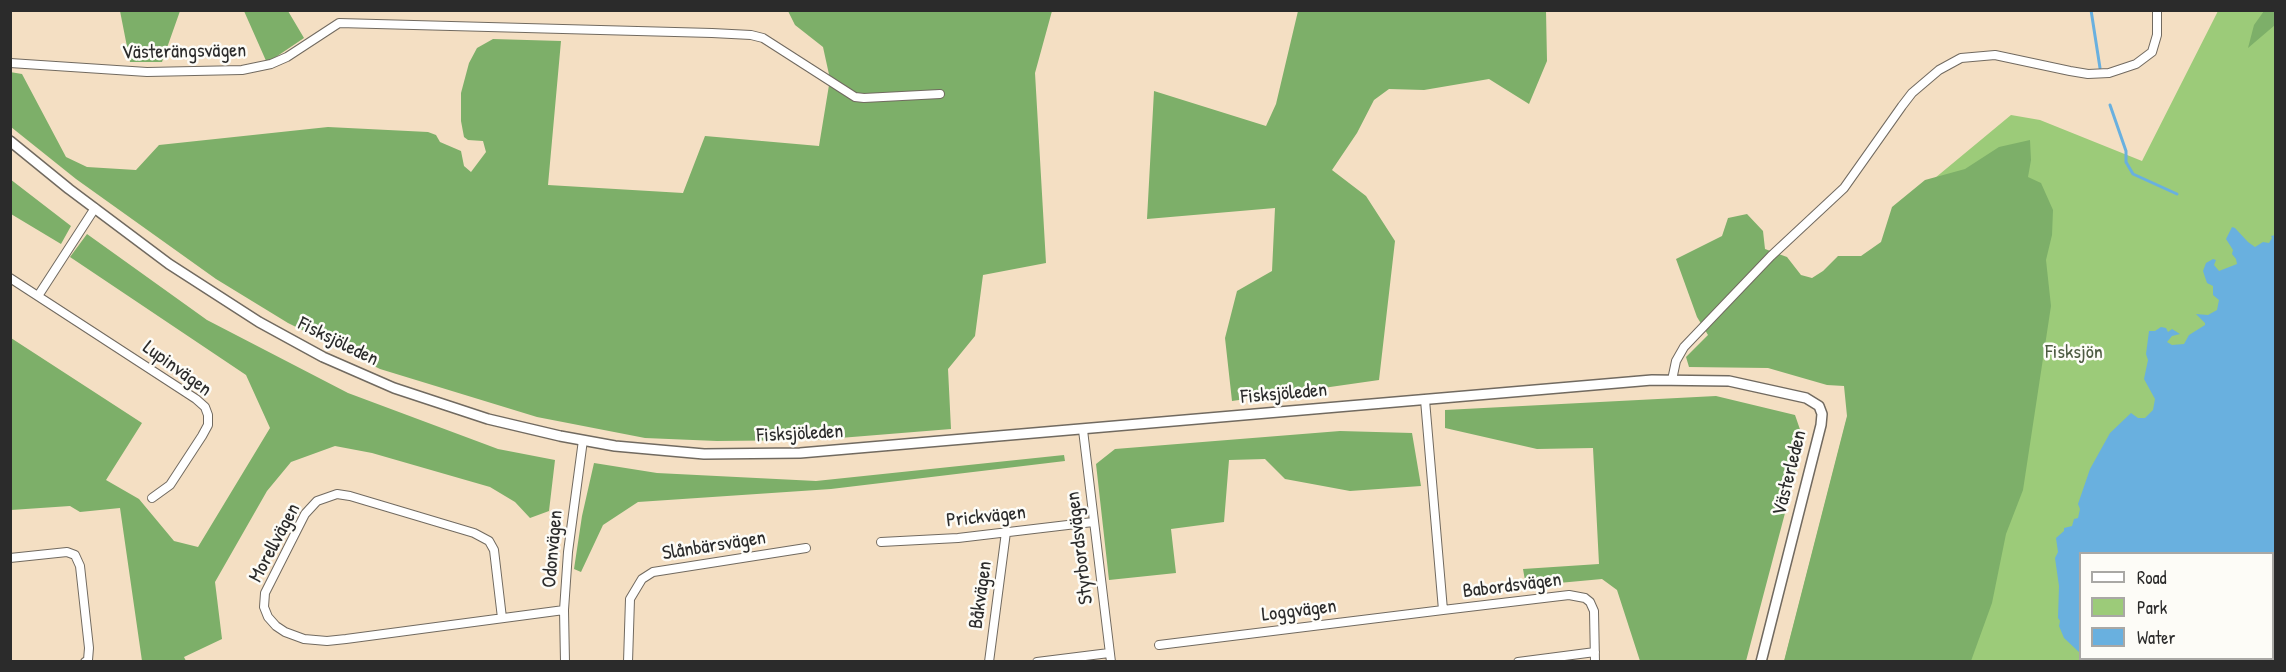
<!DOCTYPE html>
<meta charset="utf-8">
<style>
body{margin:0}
#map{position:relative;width:2286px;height:672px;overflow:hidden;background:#f4dfc3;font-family:"Patrick Hand",sans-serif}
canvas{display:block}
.frame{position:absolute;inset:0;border:12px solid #2b2b2b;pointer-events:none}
.legend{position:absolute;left:2079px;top:552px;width:195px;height:108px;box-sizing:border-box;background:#fdfcf7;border:2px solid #a9a8a5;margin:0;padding:8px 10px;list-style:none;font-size:18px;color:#2b2b2b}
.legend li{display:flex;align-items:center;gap:12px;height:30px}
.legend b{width:30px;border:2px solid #a9a8a5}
</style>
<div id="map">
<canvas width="2286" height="672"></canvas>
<div class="frame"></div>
<ul class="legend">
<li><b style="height:8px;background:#fff"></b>Road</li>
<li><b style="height:16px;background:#9ccb79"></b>Park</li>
<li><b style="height:16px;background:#69b0df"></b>Water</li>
</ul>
</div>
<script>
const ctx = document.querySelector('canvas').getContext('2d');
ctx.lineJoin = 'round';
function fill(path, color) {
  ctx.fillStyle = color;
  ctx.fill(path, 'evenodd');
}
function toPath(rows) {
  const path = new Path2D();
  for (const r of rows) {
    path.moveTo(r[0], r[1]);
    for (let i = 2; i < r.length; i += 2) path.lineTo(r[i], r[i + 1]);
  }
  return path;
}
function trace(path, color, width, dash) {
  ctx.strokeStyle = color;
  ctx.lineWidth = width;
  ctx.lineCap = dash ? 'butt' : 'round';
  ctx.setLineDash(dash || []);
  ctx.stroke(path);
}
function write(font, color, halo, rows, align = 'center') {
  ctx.font = font + ' "Patrick Hand",sans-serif';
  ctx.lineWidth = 5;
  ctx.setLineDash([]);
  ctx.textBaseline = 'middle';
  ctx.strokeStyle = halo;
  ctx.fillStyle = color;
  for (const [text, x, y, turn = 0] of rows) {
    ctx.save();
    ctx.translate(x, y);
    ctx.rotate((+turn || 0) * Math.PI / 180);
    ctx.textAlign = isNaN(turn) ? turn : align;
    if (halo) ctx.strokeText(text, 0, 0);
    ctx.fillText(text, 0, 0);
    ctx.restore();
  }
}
fill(toPath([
 [2218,11,2275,11,2275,661,1784,662,1858,375,1935,178,2011,115,2040,120,2142,161],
 [2080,554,2272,554,2272,658,2080,658]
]), '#9ccb79');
fill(toPath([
 [120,11,180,11,162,62,130,62],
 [244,11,288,11,304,38,267,63],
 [788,11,1052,11,1035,73,1046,263,983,275,975,336,948,369,951,429,815,440,717,441,645,438,537,417,380,369,288,323,216,279,76,179,11,127,10,72,22,74,66,157,87,167,136,170,159,145,328,127,428,132,436,135,440,142,461,151,464,166,471,172,486,152,483,141,468,140,464,137,461,121,461,93,469,63,477,48,493,39,561,41,548,185,683,193,705,136,819,146,830,79,823,47,795,25],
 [1298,11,1546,11,1547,61,1529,104,1489,79,1424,90,1389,89,1374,100,1357,133,1332,170,1366,196,1395,241,1379,380,1232,401,1225,338,1237,291,1272,271,1275,208,1147,219,1154,91,1266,126,1276,104],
 [2264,11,2275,11,2275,25,2248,48,2254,25],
 [2030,140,2031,160,2028,177,2041,183,2053,210,2052,235,2046,260,2051,306,2023,490,2006,534,1992,603,1971,661,1784,661,1847,416,1844,386,1827,385,1768,368,1689,367,1686,357,1708,335,1697,317,1676,259,1722,236,1728,218,1747,214,1763,231,1765,249,1787,257,1801,275,1812,278,1823,271,1838,256,1861,256,1881,242,1892,207,1925,180,1965,169,1999,147],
 [10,179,71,226,61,244,11,214],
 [87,234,207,320,348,393,498,449,555,460,549,511,530,518,515,502,490,487,372,453,335,446,291,462,267,491,215,582,222,639,184,657,186,661,142,661,120,508,80,512,70,506,11,510,11,338,142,423,106,480,139,499,174,541,198,547,270,428,246,375,70,257],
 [1716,396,1795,415,1804,441,1746,661,1640,661,1617,590,1602,579,1526,586,1523,569,1599,564,1593,448,1537,449,1445,428,1445,410],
 [1340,431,1412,433,1421,486,1350,491,1285,479,1265,459,1229,460,1224,522,1171,529,1176,573,1109,580,1096,464,1115,449],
 [1064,455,1065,461,831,489,638,502,603,525,581,572,574,569,582,516,594,463,657,473,816,481]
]), '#7daf69');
fill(toPath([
 [2232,227,2235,228,2248,242,2255,247,2263,242,2269,243,2272,238,2271,236,2275,235,2275,653,2273,654,2272,554,2080,554,2080,653,2064,638,2059,626,2060,621,2058,618,2059,586,2055,558,2058,552,2056,538,2064,531,2064,528,2072,526,2074,519,2078,518,2080,509,2078,504,2090,469,2110,433,2131,413,2138,418,2145,418,2153,410,2155,399,2144,379,2148,360,2146,354,2149,331,2155,331,2161,327,2166,328,2168,332,2172,329,2180,334,2172,336,2167,342,2172,345,2184,344,2189,335,2205,325,2205,323,2196,314,2208,315,2217,310,2219,300,2213,295,2213,286,2207,283,2203,271,2206,263,2213,259,2216,260,2214,265,2219,271,2237,264,2236,259,2232,254,2233,250,2226,239],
 [2262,658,2264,661,2084,662,2084,659]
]), '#69b0df');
trace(toPath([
 [2091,10,2100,68],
 [2110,105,2126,151,2126,162,2133,174,2177,194]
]), '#69b0df', 3);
const minor = toPath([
 [10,63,147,72,242,70,271,64,287,57,339,23,712,33,751,35,763,38,855,97,864,98,940,94],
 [10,278,196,399,205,407,208,415,208,425,202,436,170,485,152,498],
 [38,296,95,208],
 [1672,380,1676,361,1684,347,1771,256,1844,188,1902,106,1912,93,1939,70,1961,58,1995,55,2070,71,2088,74,2109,73,2136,64,2152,52,2157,35,2157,10],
 [1425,400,1443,610,1569,595,1585,598,1590,602,1594,611,1595,662],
 [1083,430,1111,662],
 [881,542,958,538,1093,522],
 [10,558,67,552,75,555,80,566,89,648,88,660,85,662],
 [502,618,494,550,489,541,474,533,350,496,337,494,317,501,305,514,265,593,264,607,268,617,276,626,285,632,304,639,327,641,346,639,564,610],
 [1159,645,1443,610],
 [565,662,564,610,568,552,583,440],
 [628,662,630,599,642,579,653,572,806,548],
 [989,662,1006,532],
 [1037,662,1109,653],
 [1518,662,1595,652]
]);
const tertiary = toPath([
 [10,141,69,189,169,264,259,322,323,357,394,388,488,419,560,436,615,446,704,454,800,453,1652,380,1729,381,1806,398,1819,406,1822,414,1821,425,1761,662]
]);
trace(minor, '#716a60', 10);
trace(tertiary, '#716a60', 12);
trace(minor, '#fff', 8);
trace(tertiary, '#fff', 9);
write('20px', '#2b2b2b', '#fdfcf7', [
 ["Västerängsvägen",184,52,-1],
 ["Fisksjöleden",338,342,26],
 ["Lupinvägen",177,369,36],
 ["Fisksjöleden",1284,394,-5],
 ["Fisksjöleden",800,434,-3],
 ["Västerleden",1790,473,-76],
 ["Prickvägen",986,517,-6],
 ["Morellvägen",275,543,-62],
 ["Slånbärsvägen",714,546,-9],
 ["Styrbordsvägen",1080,548,-97],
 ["Odonvägen",553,549,-85],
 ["Babordsvägen",1512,586,-7],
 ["Båkvägen",981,595,-82],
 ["Loggvägen",1299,611,-7]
]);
write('20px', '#4d5b42', '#fdfcf7', [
 ["Fisksjön",2074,353]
]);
</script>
